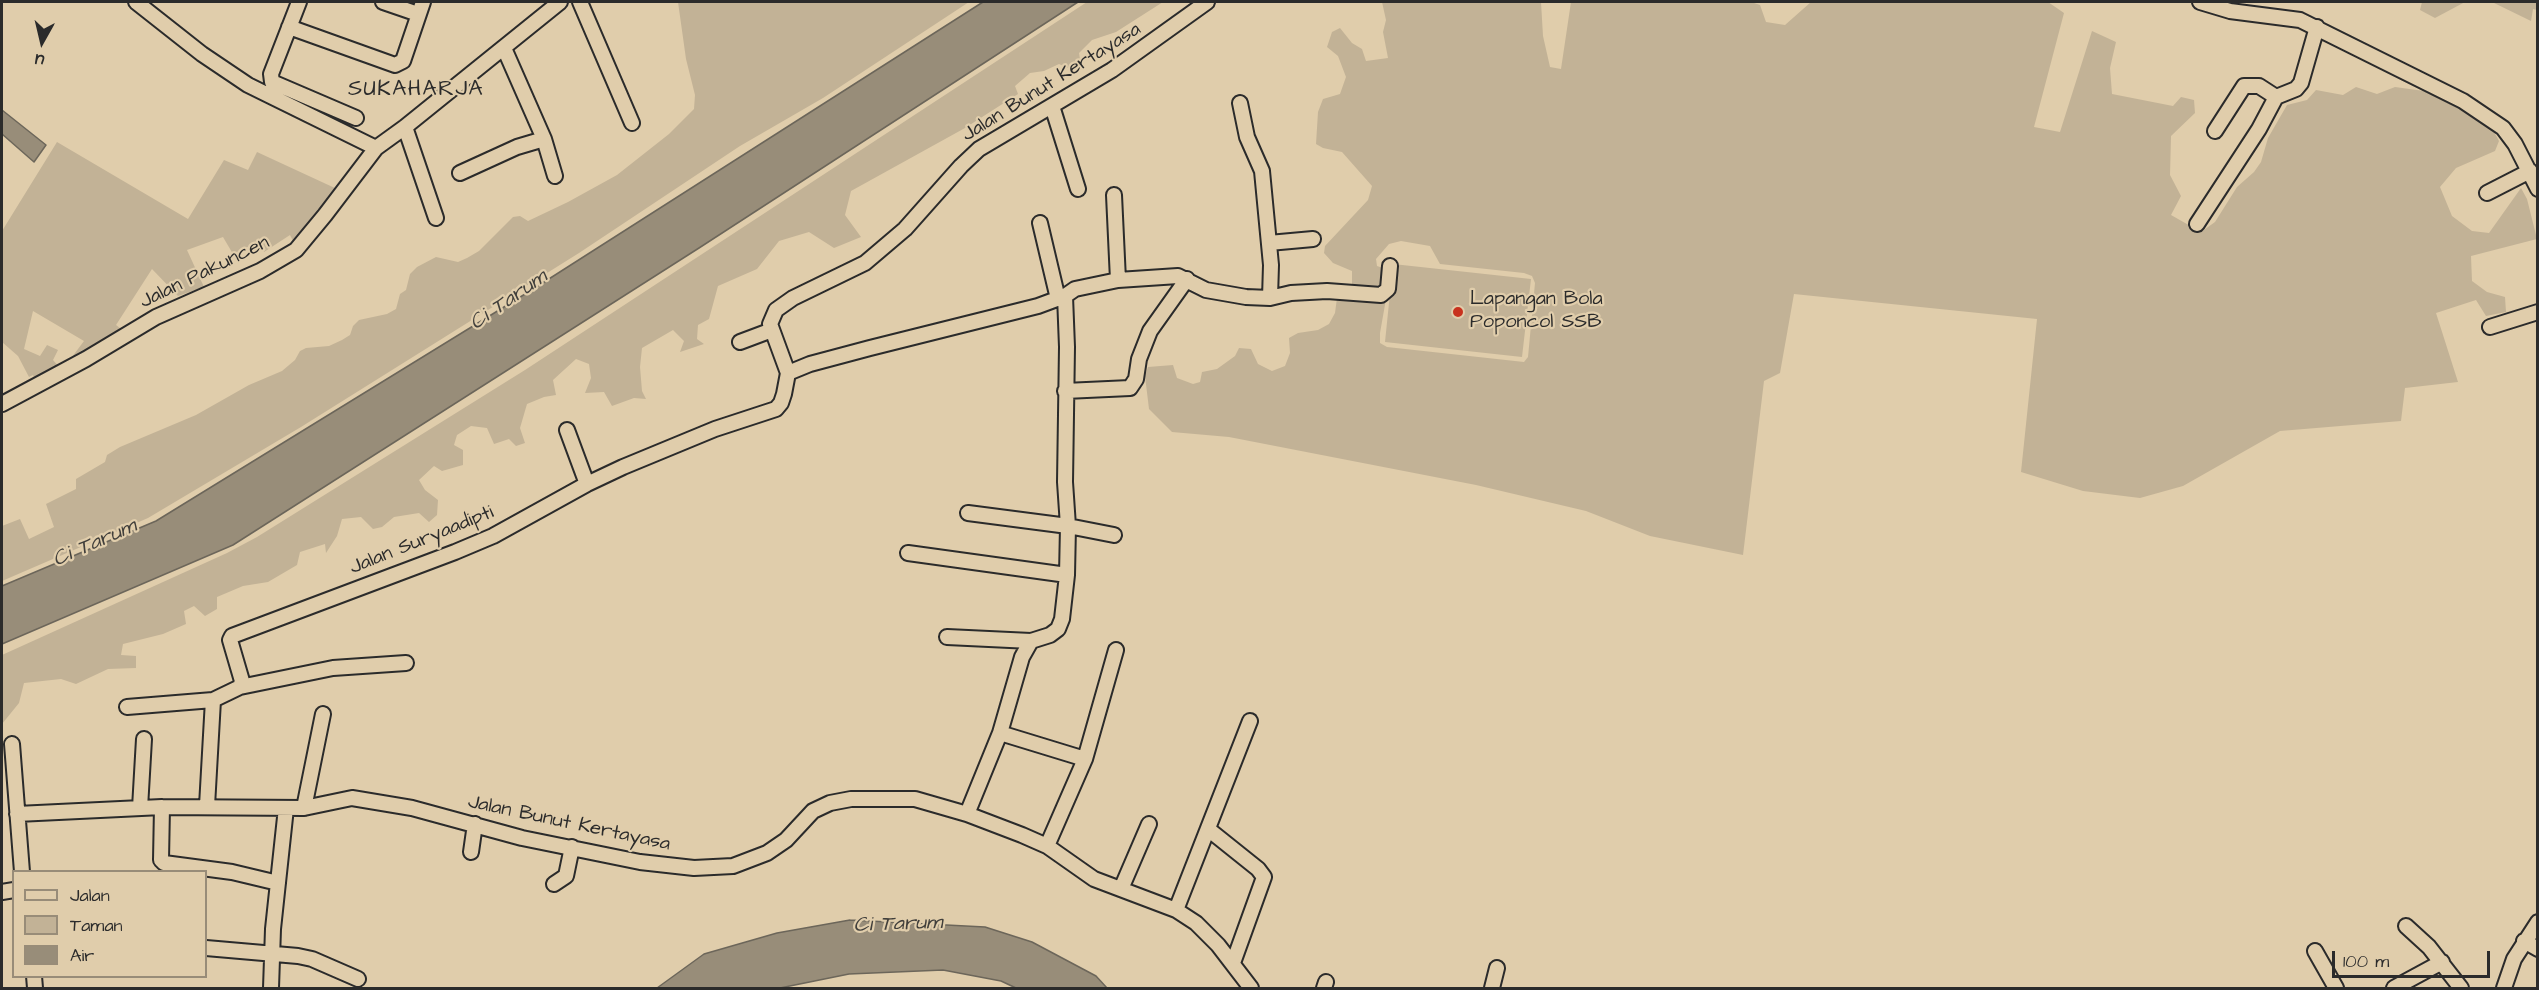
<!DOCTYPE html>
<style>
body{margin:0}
#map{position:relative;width:2539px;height:990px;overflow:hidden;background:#e0cdab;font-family:"Architects Daughter",sans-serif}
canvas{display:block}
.frame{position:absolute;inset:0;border:3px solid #2b2b2b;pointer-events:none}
.legend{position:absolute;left:12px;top:870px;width:195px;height:108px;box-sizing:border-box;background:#e0cdab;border:2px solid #988c78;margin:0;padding:8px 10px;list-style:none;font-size:18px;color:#2b2b2b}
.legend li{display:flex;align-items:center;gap:12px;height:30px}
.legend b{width:30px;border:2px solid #988c78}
.north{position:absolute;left:12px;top:12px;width:60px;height:60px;-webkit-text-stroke:4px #e0cdab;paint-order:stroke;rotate:188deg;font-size:16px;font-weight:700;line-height:24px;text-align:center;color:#2b2b2b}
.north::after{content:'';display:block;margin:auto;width:21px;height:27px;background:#2b2b2b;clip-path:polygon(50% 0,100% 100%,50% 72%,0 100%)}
.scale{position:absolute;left:2332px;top:951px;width:158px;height:27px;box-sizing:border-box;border:3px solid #2b2b2b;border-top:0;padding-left:8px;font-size:18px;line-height:21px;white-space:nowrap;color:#2b2b2b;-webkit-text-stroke:4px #e0cdab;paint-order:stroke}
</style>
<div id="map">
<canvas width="2539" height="990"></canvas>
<div class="frame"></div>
<ul class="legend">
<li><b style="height:8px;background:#e0cdab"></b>Jalan</li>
<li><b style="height:16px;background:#c2b296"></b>Taman</li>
<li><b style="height:16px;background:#988d79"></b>Air</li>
</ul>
<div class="north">U</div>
<div class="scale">100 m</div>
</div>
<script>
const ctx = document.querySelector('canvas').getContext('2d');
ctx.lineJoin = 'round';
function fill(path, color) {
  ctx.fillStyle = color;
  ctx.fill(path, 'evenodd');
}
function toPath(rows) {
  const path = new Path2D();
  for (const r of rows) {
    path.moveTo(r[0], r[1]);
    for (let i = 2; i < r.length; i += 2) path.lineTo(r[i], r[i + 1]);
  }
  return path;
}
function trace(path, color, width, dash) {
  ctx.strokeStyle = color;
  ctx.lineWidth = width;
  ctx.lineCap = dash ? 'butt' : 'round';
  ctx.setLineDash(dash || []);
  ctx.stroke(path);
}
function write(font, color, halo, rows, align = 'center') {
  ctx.font = font + ' "Architects Daughter",sans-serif';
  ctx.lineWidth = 4.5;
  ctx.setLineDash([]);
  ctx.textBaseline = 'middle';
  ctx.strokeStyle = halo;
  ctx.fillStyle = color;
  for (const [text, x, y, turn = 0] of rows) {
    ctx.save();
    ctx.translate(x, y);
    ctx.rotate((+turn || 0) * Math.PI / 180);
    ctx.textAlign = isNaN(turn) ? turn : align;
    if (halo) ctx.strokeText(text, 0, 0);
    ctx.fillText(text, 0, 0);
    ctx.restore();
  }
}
fill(toPath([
 [678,2,969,2,823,98,740,146,579,253,301,427,148,518,2,581,2,526,20,519,29,539,54,527,46,504,76,489,76,479,105,462,107,455,120,447,196,415,249,385,282,371,295,360,300,351,306,348,329,346,342,340,350,335,353,326,359,320,387,314,396,309,400,294,406,290,410,274,417,267,436,257,458,262,467,258,479,251,513,217,520,216,528,221,568,202,617,175,669,134,694,109,695,95,686,59],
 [1087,2,1163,2,1116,32,1092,40,1079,53,1081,66,1070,69,1059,64,1044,71,1030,73,1015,86,1018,94,965,128,851,191,845,215,861,237,834,248,809,232,779,241,757,269,718,286,709,319,698,325,697,339,704,344,680,352,684,341,673,330,642,348,640,367,642,391,646,399,634,398,612,406,604,392,585,393,591,378,589,364,576,359,553,380,556,395,544,397,527,404,520,428,525,443,516,446,509,439,494,444,487,428,471,426,457,435,454,445,463,450,463,465,442,471,434,466,419,480,425,490,438,500,437,515,429,522,419,513,394,517,382,527,373,529,361,517,342,519,337,536,326,553,325,544,300,552,297,565,268,582,243,586,217,597,217,609,205,616,194,606,184,611,186,624,163,634,123,644,121,655,136,656,136,668,108,669,76,684,61,679,24,683,19,703,2,724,2,655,227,553,257,537,525,370],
 [1382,2,1541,2,1543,36,1550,67,1561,69,1571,2,1751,2,1760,5,1766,22,1785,25,1811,2,2048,2,2064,13,2034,127,2060,132,2092,31,2116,42,2110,68,2112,94,2173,106,2181,97,2194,100,2195,113,2171,136,2170,175,2181,196,2171,215,2201,232,2215,222,2237,187,2254,172,2261,162,2268,138,2287,105,2307,100,2316,90,2343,95,2356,87,2377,94,2395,87,2424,91,2468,113,2492,128,2499,141,2495,151,2456,168,2440,187,2452,216,2472,231,2489,233,2521,188,2527,199,2537,239,2471,256,2472,281,2487,292,2505,297,2506,312,2486,316,2476,300,2436,313,2458,382,2405,388,2401,421,2280,431,2183,486,2140,498,2083,491,2021,472,2037,319,1794,294,1780,373,1764,381,1743,555,1650,536,1586,511,1476,485,1229,437,1172,432,1149,409,1145,376,1148,367,1173,365,1177,378,1193,384,1200,382,1202,372,1217,369,1235,356,1239,348,1251,349,1258,364,1272,371,1285,366,1290,353,1289,338,1298,333,1318,330,1329,324,1335,313,1337,298,1386,299,1380,333,1380,343,1387,347,1524,362,1528,357,1535,283,1532,276,1524,273,1440,264,1430,246,1401,241,1389,244,1376,259,1377,266,1386,269,1385,286,1378,289,1352,286,1352,271,1333,263,1324,253,1325,246,1368,200,1372,186,1342,152,1323,148,1316,144,1318,112,1323,99,1340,94,1346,77,1338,56,1327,47,1332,32,1340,28,1352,43,1362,49,1366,61,1388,58,1383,32,1386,20],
 [2422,2,2465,2,2435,18,2420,10],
 [2492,2,2537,2,2537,10,2533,9,2531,21],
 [57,142,188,219,224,160,248,170,257,152,337,189,307,230,294,243,290,235,264,252,258,242,233,254,223,237,187,250,204,287,178,296,152,269,116,325,125,332,72,363,69,361,84,341,33,311,24,349,40,356,47,345,58,350,53,360,59,367,36,382,33,375,29,377,18,356,2,342,2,231],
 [1393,264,1531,279,1522,357,1385,342]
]), '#c2b296');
const water = toPath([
 [983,2,1078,2,699,248,233,545,2,644,2,586,156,521,530,291,983,2],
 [2,110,46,145,34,162,2,134,2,110],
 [850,920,985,927,1032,942,1096,976,1107,988,1016,988,1001,981,943,970,849,974,780,988,657,988,704,954,777,933,850,920]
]);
fill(water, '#988d79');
trace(water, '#6c665a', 1.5);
const minor = toPath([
 [136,2,202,54,248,85,376,148],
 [299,2,271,74,272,82,356,118],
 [383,2,418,14],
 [580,2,632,123],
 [2200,2,2230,11,2300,20,2463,101,2503,128,2515,144,2538,189],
 [289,27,395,65,403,61,423,2],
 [504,48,544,139,555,176],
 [1240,103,1247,137,1262,171,1271,265,1270,298],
 [1052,106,1078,189],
 [405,127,436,218],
 [2215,131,2244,86,2259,86,2276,97,2296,89,2301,83,2317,27],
 [460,173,517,147,544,139],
 [2487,193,2530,171],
 [1114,195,1118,280],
 [1040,223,1058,299],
 [2197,224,2259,129,2276,97],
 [1269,243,1313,239],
 [2490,327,2538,312],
 [740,342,772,330],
 [788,373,810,364,870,348,1038,306,1065,296,1075,289,1118,280,1178,276,1206,290,1246,297,1270,298,1291,293,1327,291,1381,295,1388,289,1390,266],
 [788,373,770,324,776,310,793,298,865,263,905,229,961,166,979,149,1112,70,1207,2],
 [1065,391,1130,388,1136,379,1139,359,1150,331,1187,279],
 [2,404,86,359,156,317,260,271,296,250,325,215,376,148,405,127,560,2],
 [567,430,587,484],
 [968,513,1068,526,1114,535],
 [908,553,1067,575],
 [947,637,1031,641],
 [240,687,333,668,406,663],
 [127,707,213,700],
 [1000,733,1085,759],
 [12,744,22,872],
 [207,806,213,700,240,687,242,681,230,640,232,636,455,552,493,536,587,484,623,467,715,429,776,409,781,403,784,394,788,373],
 [162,807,161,860,164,863,232,872,278,883],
 [140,808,144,739],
 [304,808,323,714],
 [17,814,162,807,304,808,352,798,412,808,522,838,640,862,694,868,733,866,767,853,786,840,813,811,830,803,851,799,915,799,967,814,1022,835,1047,846,1094,879,1176,910,1196,923,1218,945,1251,988],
 [967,814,1000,733,1022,657,1031,641,1050,635,1058,629,1062,619,1067,575,1068,526,1065,482,1067,347,1065,296],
 [1208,829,1258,869,1264,877,1233,963],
 [1047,846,1085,759,1116,650],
 [471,852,475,824],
 [554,884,566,876,572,847],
 [1121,889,1149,824],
 [2,892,14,890],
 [1176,910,1250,721],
 [2406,926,2429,947,2461,988],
 [2524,941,2538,949],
 [206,948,298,956,312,959,358,979],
 [2315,951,2336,988],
 [34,976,35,988],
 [271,988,273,929,286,808],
 [1324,988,1326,982],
 [1492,988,1497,968],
 [2394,988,2442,962],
 [2504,988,2514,959,2538,922]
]);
trace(minor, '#2b2b2b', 18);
trace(minor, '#e0cdab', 14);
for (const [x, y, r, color] of [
 [1458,312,6,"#c8321e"]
]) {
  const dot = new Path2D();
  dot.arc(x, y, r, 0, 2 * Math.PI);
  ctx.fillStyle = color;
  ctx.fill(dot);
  trace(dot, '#e0cdab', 2);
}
write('20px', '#2b2b2b', '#e0cdab', [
 ["Jalan Bunut Kertayasa",1052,83,-32],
 ["Jalan Pakuncen",205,273,-26],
 ["Jalan Suryaadipti",422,541,-22],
 ["Jalan Bunut Kertayasa",569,824,12]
]);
write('20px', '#2b2b2b', '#e0cdab', [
 ["Lapangan Bola",1470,300],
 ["Poponcol SSB",1470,323]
], 'left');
write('italic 21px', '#413f3b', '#e0cdab', [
 ["Ci Tarum",509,301,-35],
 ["Ci Tarum",95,544,-24],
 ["Ci Tarum",898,925,-2]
]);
ctx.letterSpacing = '1.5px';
write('22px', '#2b2b2b', '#e0cdab', [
 ["SUKAHARJA",416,90]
]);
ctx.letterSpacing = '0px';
</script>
